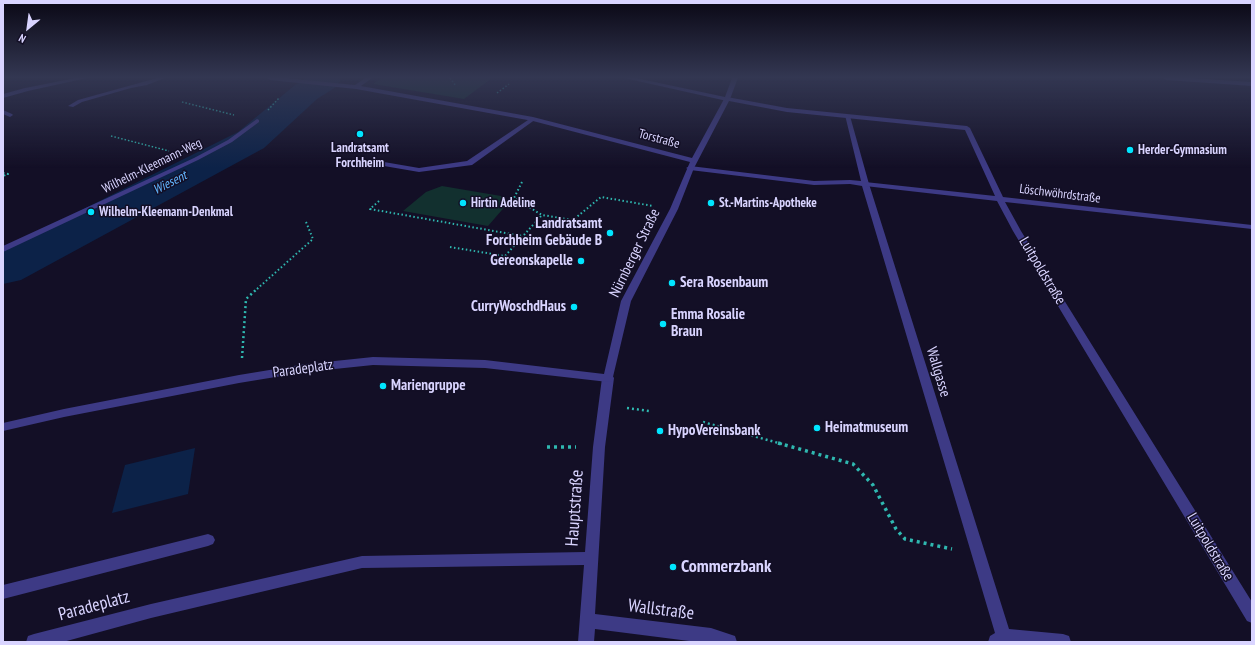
<!DOCTYPE html>
<meta charset="utf-8">
<style>
body{margin:0}
#map{position:relative;width:1255px;height:645px;overflow:hidden;background:#130f26;font-family:"PT Sans Narrow",sans-serif}
canvas{display:block}
.frame{position:absolute;inset:0;border:4px solid #d9d4ff;pointer-events:none}
.north{position:absolute;left:8px;top:8px;width:40px;height:40px;-webkit-text-stroke:3px #130f26;paint-order:stroke;rotate:209deg;font-size:11px;font-weight:700;line-height:16px;text-align:center;color:#d9d4ff}
.north::after{content:'';display:block;margin:auto;width:14px;height:18px;background:#d9d4ff;clip-path:polygon(50% 0,100% 100%,50% 72%,0 100%)}
</style>
<div id="map">
<canvas width="1255" height="645"></canvas>
<div class="frame"></div>
<div class="north">N</div>
</div>
<script>
const ctx = document.querySelector('canvas').getContext('2d');
ctx.lineJoin = 'round';
function fill(path, color) {
  ctx.fillStyle = color;
  ctx.fill(path, 'evenodd');
}
function toPath(rows) {
  const path = new Path2D();
  for (const r of rows) {
    path.moveTo(r[0], r[1]);
    for (let i = 2; i < r.length; i += 2) path.lineTo(r[i], r[i + 1]);
  }
  return path;
}
function trace(path, color, width, dash) {
  ctx.strokeStyle = color;
  ctx.lineWidth = width;
  ctx.lineCap = dash ? 'butt' : 'round';
  ctx.setLineDash(dash || []);
  ctx.stroke(path);
}
function write(font, color, halo, rows, align = 'center') {
  ctx.font = font + ' "PT Sans Narrow",sans-serif';
  ctx.lineWidth = 3;
  ctx.setLineDash([]);
  ctx.textBaseline = 'middle';
  ctx.strokeStyle = halo;
  ctx.fillStyle = color;
  for (const [text, x, y, turn = 0] of rows) {
    ctx.save();
    ctx.translate(x, y);
    ctx.rotate((+turn || 0) * Math.PI / 180);
    ctx.textAlign = isNaN(turn) ? turn : align;
    if (halo) ctx.strokeText(text, 0, 0);
    ctx.fillText(text, 0, 0);
    ctx.restore();
  }
}
fill(toPath([
 [381,78,492,78,464,99,373,84],
 [442,186,501,196,508,203,488,226,403,211,426,192]
]), '#12302f');
fill(toPath([
 [195,448,188,494,112,513,125,465]
]), '#0c2248');
fill(toPath([
 [306,78,339,78,341,80,336,87,317,99,264,148,21,280,3,284,3,249,238,132,295,85,306,78]
]), '#0c2248');
trace(toPath([
 [450,78,456,86],
 [497,93,509,84],
 [182,102,234,115],
 [268,110,279,98],
 [111,136,169,151]
]), '#2fb8b0', 1.5, [1.5, 2]);
trace(toPath([
 [3,173,8,174,3,176],
 [522,182,514,198,542,215,573,220,601,197,653,206],
 [379,201,370,209,522,236],
 [450,247,505,256,542,215],
 [257,289,313,239,306,222]
]), '#2fb8b0', 2, [1.5, 2.5]);
trace(toPath([
 [242,358,246,299,258,288],
 [627,408,649,411],
 [703,422,782,444]
]), '#2fb8b0', 2.5, [2, 3]);
trace(toPath([
 [778,443,853,464,873,485,896,529,905,539,952,549],
 [547,447,576,447]
]), '#2fb8b0', 3.5, [3, 4]);
fill(toPath([
 [75,78,87,78,28,91,3,98,3,94,25,88,75,78],
 [157,78,165,78,147,85,131,88,82,102,73,107,68,106,78,100,157,78],
 [3,110,12,114,13,115,10,117,3,114,3,110],
 [845,115,850,116,869,184,1009,629,1063,634,1069,636,1071,642,988,642,990,636,995,633,862,186,850,184,814,185,690,170,686,168,690,166,814,181,850,180,861,181,845,115],
 [531,118,536,119,472,165,419,172,384,166,380,164,384,162,419,168,467,161,531,118],
 [257,119,259,120,259,122,232,142,198,160,3,252,3,246,194,158,228,140,257,119],
 [208,534,213,536,215,540,213,544,208,546,3,599,3,585,208,534]
]), '#3d3a85');
fill(toPath([
 [608,374,612,375,614,378,605,447,595,614,711,628,735,636,737,642,697,642,595,629,594,642,578,642,584,565,362,568,151,618,63,642,26,642,28,636,34,634,151,604,362,556,585,552,593,447,602,378,604,375,608,374]
]), '#3d3a85');
fill(toPath([
 [267,78,286,78,355,85,365,78,372,78,361,86,533,117,692,158,724,99,727,97,787,108,967,126,970,128,1003,197,1252,225,1252,229,1005,202,1021,231,1252,602,1252,623,1247,621,1013,231,997,201,865,186,861,184,865,182,995,196,965,130,787,112,729,101,694,168,678,209,631,301,612,381,608,382,485,368,373,365,306,372,239,383,64,417,3,431,3,423,64,409,239,375,306,364,373,357,485,360,604,374,621,301,670,209,690,162,533,121,356,89,270,80,267,78],
 [1163,78,1191,78,1252,82,1252,86,1166,80,1163,78]
]), '#3d3a85');
fill(toPath([
 [624,78,636,78,725,97,732,78,738,78,730,99,727,101,624,78]
]), '#3d3a85');
const sky = ctx.createLinearGradient(0, 0, 0, 168);
sky.addColorStop(0, '#0a0815');
sky.addColorStop(0.46, '#333752');
sky.addColorStop(1, '#33375200');
ctx.fillStyle = sky;
ctx.fillRect(0, 0, 1255, 168);
for (const [x, y, r, color] of [
 [360,134,4,"#00e5ff"],
 [1130,150,4,"#00e5ff"],
 [463,203,4,"#00e5ff"],
 [711,203,4,"#00e5ff"],
 [91,212,4,"#00e5ff"],
 [610,233,4,"#00e5ff"],
 [581,261,4,"#00e5ff"],
 [672,283,4,"#00e5ff"],
 [574,307,4,"#00e5ff"],
 [663,324,4,"#00e5ff"],
 [383,386,4,"#00e5ff"],
 [817,428,4,"#00e5ff"],
 [660,431,4,"#00e5ff"],
 [673,567,4,"#00e5ff"]
]) {
  const dot = new Path2D();
  dot.arc(x, y, r, 0, 2 * Math.PI);
  ctx.fillStyle = color;
  ctx.fill(dot);
  trace(dot, '#130f26', 1.5);
}
write('13px', '#d9d4ff', '#130f26', [
 ["Torstraße",659,139,15],
 ["Wilhelm-Kleemann-Weg",152,166,-26],
 ["Löschwöhrdstraße",1060,194,7]
]);
write('bold 13px', '#d9d4ff', '#130f26', [
 ["Landratsamt",360,148,"center"],
 ["Forchheim",360,163,"center"],
 ["Herder-Gymnasium",1138,150],
 ["Hirtin Adeline",471,203],
 ["St.-Martins-Apotheke",719,203],
 ["Wilhelm-Kleemann-Denkmal",99,212]
], 'left');
write('italic 13px', '#62b6ff', '#130f26', [
 ["Wiesent",170,183,-27]
]);
write('bold 15px', '#d9d4ff', '#130f26', [
 ["Landratsamt",602,224,"right"],
 ["Forchheim Gebäude B",602,241,"right"],
 ["Gereonskapelle",573,261,"right"],
 ["Sera Rosenbaum",680,283],
 ["CurryWoschdHaus",566,307,"right"],
 ["Emma Rosalie",671,315],
 ["Braun",671,332],
 ["Mariengruppe",391,386],
 ["Heimatmuseum",825,428],
 ["HypoVereinsbank",668,431]
], 'left');
write('15px', '#d9d4ff', '#130f26', [
 ["Nürnberger Straße",635,253,-64],
 ["Luitpoldstraße",1042,271,59],
 ["Paradeplatz",303,369,-8],
 ["Wallgasse",938,372,73],
 ["Luitpoldstraße",1210,547,59]
]);
write('18px', '#d9d4ff', '#130f26', [
 ["Hauptstraße",575,508,-86],
 ["Paradeplatz",94,606,-15],
 ["Wallstraße",661,610,7]
]);
write('bold 18px', '#d9d4ff', '#130f26', [
 ["Commerzbank",681,567]
], 'left');
</script>
